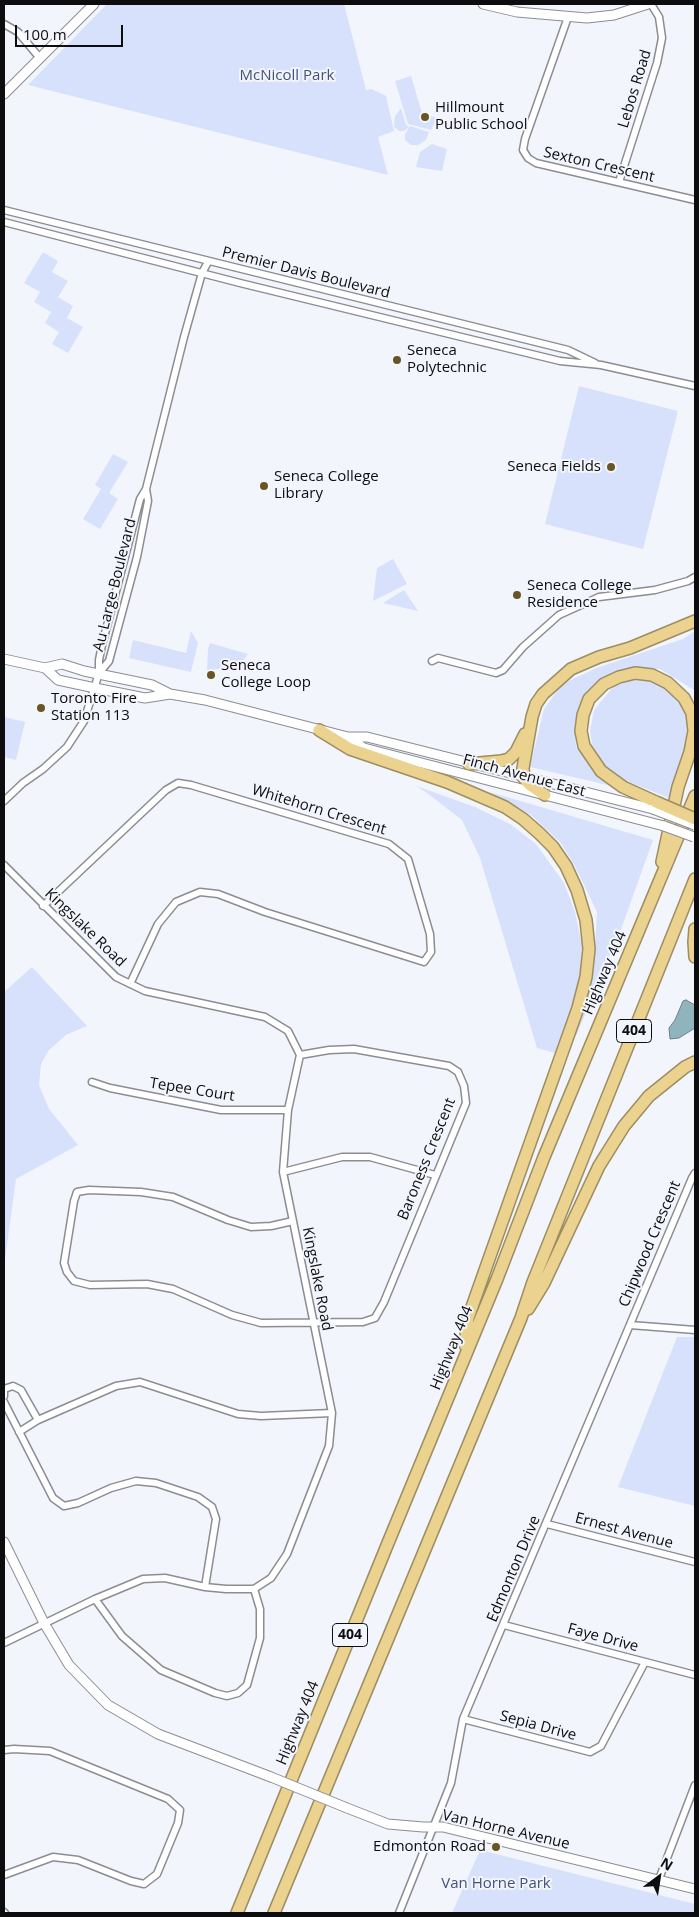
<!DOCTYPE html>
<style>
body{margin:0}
#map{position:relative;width:699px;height:1917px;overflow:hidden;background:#f3f5fc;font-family:"Open Sans",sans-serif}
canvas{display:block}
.frame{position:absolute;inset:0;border:5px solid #0d0d0f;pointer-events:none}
.north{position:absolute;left:634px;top:1852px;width:50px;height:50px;-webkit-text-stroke:4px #f3f5fc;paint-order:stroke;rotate:31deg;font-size:14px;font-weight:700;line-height:20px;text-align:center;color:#0d0d0f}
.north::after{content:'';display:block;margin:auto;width:18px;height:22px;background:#0d0d0f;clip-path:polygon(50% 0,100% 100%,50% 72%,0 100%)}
.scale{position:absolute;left:15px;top:25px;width:108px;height:22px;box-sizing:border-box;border:2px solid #0d0d0f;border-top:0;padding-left:6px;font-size:15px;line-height:18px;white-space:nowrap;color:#0d0d0f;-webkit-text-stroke:4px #f3f5fc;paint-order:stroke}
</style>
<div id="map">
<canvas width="699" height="1917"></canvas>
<div class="frame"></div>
<div class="north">N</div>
<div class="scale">100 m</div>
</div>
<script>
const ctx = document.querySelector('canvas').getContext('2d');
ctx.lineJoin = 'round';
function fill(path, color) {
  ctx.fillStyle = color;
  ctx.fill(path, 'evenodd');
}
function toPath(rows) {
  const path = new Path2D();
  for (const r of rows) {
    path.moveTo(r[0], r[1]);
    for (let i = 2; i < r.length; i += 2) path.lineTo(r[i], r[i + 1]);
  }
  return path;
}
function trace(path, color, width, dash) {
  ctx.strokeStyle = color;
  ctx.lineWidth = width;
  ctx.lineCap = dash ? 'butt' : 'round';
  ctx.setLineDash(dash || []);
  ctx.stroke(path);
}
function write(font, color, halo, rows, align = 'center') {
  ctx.font = font + ' "Open Sans",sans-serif';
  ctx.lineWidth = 4;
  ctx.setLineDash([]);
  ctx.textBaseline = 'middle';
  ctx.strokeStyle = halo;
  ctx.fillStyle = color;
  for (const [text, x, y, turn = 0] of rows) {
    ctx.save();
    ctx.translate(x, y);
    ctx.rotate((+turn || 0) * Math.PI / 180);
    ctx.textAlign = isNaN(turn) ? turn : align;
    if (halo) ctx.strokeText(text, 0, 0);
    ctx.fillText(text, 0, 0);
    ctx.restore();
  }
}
fill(toPath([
 [107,4,344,4,366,90,372,89,386,96,394,131,378,137,388,175,28,85],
 [411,76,422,113,437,118,431,130,408,124,395,81],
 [401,108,406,125,409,127,404,131,399,131,394,127,395,116],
 [410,126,429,132,426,140,418,145,411,145,405,140,405,134],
 [432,144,447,149,442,171,416,167,420,152],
 [43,252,58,261,52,272,68,281,58,297,73,306,67,318,83,327,68,353,52,344,59,332,45,323,51,312,34,302,40,292,24,283],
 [579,386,678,411,643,549,545,524],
 [113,454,128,462,109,493,118,499,100,529,83,519,101,489,95,485],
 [393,559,407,584,373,601,377,568],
 [404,590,418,611,383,603],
 [191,631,198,643,191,672,129,658,133,640,186,653],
 [695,631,695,693,694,690,660,669,628,668,611,674,596,684,586,697,577,712,575,729,576,746,594,773,616,787,530,767,544,709,562,684,599,667,683,639],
 [210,643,248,654,242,662,227,667,207,671,208,649],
 [633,680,651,681,668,690,680,704,686,717,687,733,683,754,669,798,619,778,604,766,592,744,590,731,594,710,613,687],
 [4,717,25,722,16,760,4,757],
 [416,786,475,807,510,824,536,844,564,883,575,912,582,946,579,982,558,1054,537,1048,480,858,462,820,427,793],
 [490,792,653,840,623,924,576,1036,573,1034,594,965,597,912,574,864,560,842,531,815],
 [32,967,87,1026,66,1035,49,1050,41,1064,39,1085,49,1109,78,1145,16,1179,4,1267,4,992],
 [677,1337,695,1337,695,1506,618,1487],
 [480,1850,695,1904,695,1913,452,1913]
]), '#d8e1fb');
const water = toPath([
 [686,1000,695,1005,695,1028,679,1038,670,1039,669,1028,675,1020,683,1001,686,1000]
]);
fill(water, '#90b4be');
trace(water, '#69828a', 1);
const street = toPath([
 [568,17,525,139,523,150,528,158,536,163,695,200],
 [4,24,18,32,39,57],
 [619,182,657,63,662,38,659,17,651,4],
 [4,210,568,350,595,363],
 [4,222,240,283,560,361,601,365,695,386],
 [432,661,438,658,496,673,503,670,523,647,559,615,599,597,655,590,688,581,695,577],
 [99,673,109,661,137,557,148,501,146,489],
 [4,801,23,783,43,769,67,747,84,721,99,673,99,660,102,645,140,499,146,489,184,337,202,273,208,262],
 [4,865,116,977,145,991,265,1017,288,1031,300,1055,288,1110,283,1172,332,1413,329,1446,287,1554,271,1578,254,1589,226,1589,205,1587,165,1578,143,1579,95,1599,4,1643],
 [43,906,166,790,178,783,191,785,389,844,408,859,430,934,431,952,424,962,265,912,218,894,200,892,176,902,158,924,130,984],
 [92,1082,110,1088,221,1110,288,1110],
 [283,1172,342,1157,370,1157,435,1175],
 [293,1221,271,1226,251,1227,228,1220,173,1197,141,1192,89,1190,77,1192,74,1201,64,1263,67,1272,74,1281,90,1285,147,1284,173,1289,232,1315,261,1323,363,1322,375,1318,384,1302,466,1103,464,1086,458,1072,449,1066,354,1049,329,1050,300,1055],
 [630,1325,695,1330],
 [4,1396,4,1389,13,1386,21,1390,38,1420],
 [4,1402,53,1498,64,1506,78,1503,111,1488,136,1481,156,1483,198,1497,212,1507,216,1519,205,1587],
 [19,1432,38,1420,116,1386,140,1382,238,1414,261,1416,332,1413],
 [547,1524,695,1562],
 [95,1599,122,1636,161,1670,215,1693,227,1696,238,1693,247,1685,260,1638,260,1609,254,1589],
 [504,1625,695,1675],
 [463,1719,590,1752,601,1746,645,1662],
 [4,1750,14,1749,50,1751,168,1799,180,1810,178,1823,157,1874,144,1884,131,1881,78,1860,53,1857,4,1875],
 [659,1879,695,1785],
 [4,1912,5,1913],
 [399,1913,451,1783,463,1719,692,1178,695,1173]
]);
const secondary = toPath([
 [483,4,517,12,587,18,614,15,648,4],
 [4,94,94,4],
 [4,659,45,668,62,664,84,671,152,685,170,694,205,700,348,737,367,737,653,809],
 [45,668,58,680,95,688,145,698,170,694],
 [348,738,364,748,664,826],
 [4,1542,44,1623,69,1665,108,1705,158,1734,271,1777],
 [347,1808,388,1824,423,1827,443,1827,695,1889]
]);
const highway = toPath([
 [319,730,350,749,447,782,505,807,523,819,539,833,553,847,566,866,577,890,586,920,589,949,586,977,578,1008,468,1318,465,1345],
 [469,764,501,761,509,759,516,752,525,734],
 [545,795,530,785,524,778,523,768,532,717,536,704,543,694,571,669,599,657,630,648,695,621],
 [656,802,623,787,601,771,584,746,581,731,583,715,589,699,604,684,619,677,635,673,652,675,668,683,684,698,692,713,694,731,690,752,678,787,662,862],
 [695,929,694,942,695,957],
 [528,1309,544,1283,599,1166,624,1126,649,1096,685,1067,695,1062],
 [237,1913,388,1543,497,1279,544,1157,695,796],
 [274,1913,521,1318,533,1282,695,879]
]);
trace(street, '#8b8d93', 9);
trace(secondary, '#8b8d93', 11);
trace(highway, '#9d8d62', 14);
trace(street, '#fff', 6);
trace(secondary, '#fff', 9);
trace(highway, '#ebd28f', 11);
const secondaryBridge = toPath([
 [653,809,695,825],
 [664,826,694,837],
 [271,1777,347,1808]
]);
const highwayBridge = toPath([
 [656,802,695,819]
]);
trace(secondaryBridge, '#8b8d93', 11, []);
trace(highwayBridge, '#9d8d62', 14, []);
trace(secondaryBridge, '#fff', 9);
trace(highwayBridge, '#ebd28f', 11);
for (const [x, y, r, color] of [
 [425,117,5,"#685523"],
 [397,360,5,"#685523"],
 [611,467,5,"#685523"],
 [264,486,5,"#685523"],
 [517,595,5,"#685523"],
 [211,675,5,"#685523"],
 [41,708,5,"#685523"],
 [496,1847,5,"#685523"]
]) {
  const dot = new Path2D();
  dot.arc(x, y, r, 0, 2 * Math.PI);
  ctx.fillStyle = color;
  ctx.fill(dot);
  trace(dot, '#f3f5fc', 2);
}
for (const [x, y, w] of [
 [634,1031,35],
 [350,1635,35]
]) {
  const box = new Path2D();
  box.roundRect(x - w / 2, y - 11.5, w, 23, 4);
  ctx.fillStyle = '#f3f5fc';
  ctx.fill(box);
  trace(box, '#0d0d0f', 1);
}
write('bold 14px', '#0d0d0f', null, [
 ["404",634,1031],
 ["404",350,1635]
]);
write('15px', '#44517b', '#f3f5fc', [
 ["McNicoll Park",287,76],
 ["Van Horne Park",496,1884]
]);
write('15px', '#0d0d0f', '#f3f5fc', [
 ["Lebos Road",635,89,-73],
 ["Sexton Crescent",599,165,13],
 ["Premier Davis Boulevard",306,273,14],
 ["Au Large Boulevard",115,585,-76],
 ["Finch Avenue East",524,776,15],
 ["Whitehorn Crescent",319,810,17],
 ["Kingslake Road",85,928,44],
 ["Highway 404",605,973,-67],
 ["Tepee Court",192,1090,9],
 ["Baroness Crescent",427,1159,-68],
 ["Chipwood Crescent",650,1244,-67],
 ["Kingslake Road",317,1279,79],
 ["Highway 404",452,1348,-68],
 ["Ernest Avenue",624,1531,15],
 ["Edmonton Drive",514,1569,-67],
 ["Faye Drive",603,1638,15],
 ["Highway 404",298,1723,-68],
 ["Sepia Drive",538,1726,15],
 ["Van Horne Avenue",506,1830,13]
]);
write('15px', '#0d0d0f', '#f3f5fc', [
 ["Hillmount",435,108],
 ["Public School",435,125],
 ["Seneca",407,351],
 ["Polytechnic",407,368],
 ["Seneca Fields",601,467,"right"],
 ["Seneca College",274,477],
 ["Library",274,494],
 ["Seneca College",527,586],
 ["Residence",527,603],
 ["Seneca",221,666],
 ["College Loop",221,683],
 ["Toronto Fire",51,699],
 ["Station 113",51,716],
 ["Edmonton Road",486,1847,"right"]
], 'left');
</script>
